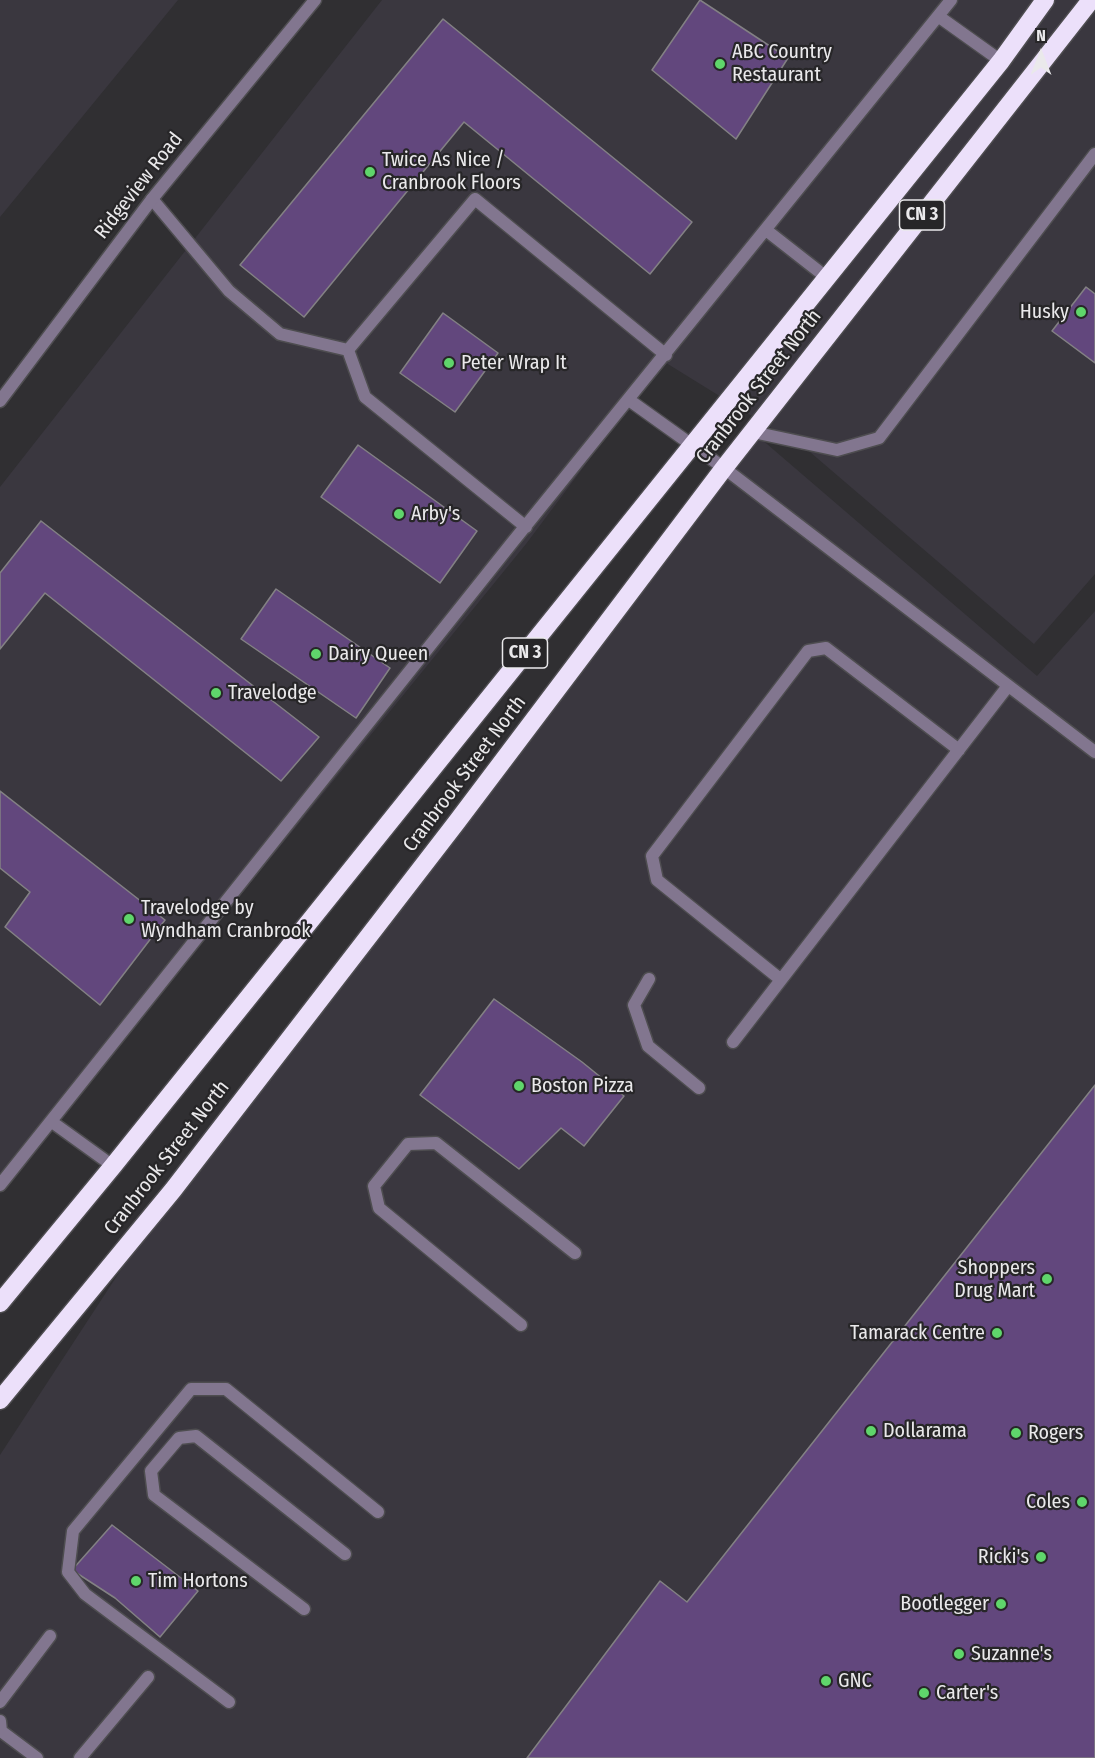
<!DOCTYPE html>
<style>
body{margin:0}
#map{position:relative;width:1095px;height:1758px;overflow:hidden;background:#302f32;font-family:"Fira Sans Condensed",sans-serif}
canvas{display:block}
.north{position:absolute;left:1011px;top:24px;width:60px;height:60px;-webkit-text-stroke:4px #272628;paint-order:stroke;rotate:0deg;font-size:16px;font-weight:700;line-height:24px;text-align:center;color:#eae9eb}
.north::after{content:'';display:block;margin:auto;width:21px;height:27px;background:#eae9eb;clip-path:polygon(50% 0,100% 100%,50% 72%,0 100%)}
</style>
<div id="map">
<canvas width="1095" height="1758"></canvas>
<div class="north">N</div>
</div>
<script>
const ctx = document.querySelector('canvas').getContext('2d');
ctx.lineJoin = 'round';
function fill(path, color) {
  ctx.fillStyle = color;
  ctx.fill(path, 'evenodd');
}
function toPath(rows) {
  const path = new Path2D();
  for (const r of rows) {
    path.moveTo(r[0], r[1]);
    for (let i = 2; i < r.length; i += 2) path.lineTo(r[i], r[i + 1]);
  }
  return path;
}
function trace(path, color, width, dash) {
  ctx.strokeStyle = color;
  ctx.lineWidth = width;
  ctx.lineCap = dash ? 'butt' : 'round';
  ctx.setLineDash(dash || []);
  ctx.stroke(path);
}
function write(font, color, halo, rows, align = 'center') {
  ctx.font = font + ' "Fira Sans Condensed",sans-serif';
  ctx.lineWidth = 4.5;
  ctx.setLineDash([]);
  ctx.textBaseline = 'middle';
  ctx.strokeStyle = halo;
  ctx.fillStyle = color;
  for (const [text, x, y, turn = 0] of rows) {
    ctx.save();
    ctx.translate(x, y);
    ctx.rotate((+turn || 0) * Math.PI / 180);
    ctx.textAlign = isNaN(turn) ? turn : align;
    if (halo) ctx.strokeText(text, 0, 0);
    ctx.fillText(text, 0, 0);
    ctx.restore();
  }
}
fill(toPath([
 [0,0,178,0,0,217],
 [382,0,1095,0,1095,574,1034,644,810,452,663,361,526,544,0,1191,0,487],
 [753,432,1037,676,1095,611,1095,1758,0,1758,0,1455,173,1190]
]), '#3a373f');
const building = toPath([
 [700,0,788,58,736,139,652,70,700,0],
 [443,19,692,222,650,274,464,122,304,317,240,265,443,19],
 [1086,287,1095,294,1095,363,1052,331,1086,287],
 [443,313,498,353,455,412,400,373,443,313],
 [358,445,477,531,440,583,321,497,358,445],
 [41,521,319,737,281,781,45,593,0,649,0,573,41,521],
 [276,589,390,668,356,718,241,639,276,589],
 [0,791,165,920,100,1005,5,927,30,892,0,868,0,791],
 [494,999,582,1062,624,1096,584,1146,561,1128,519,1169,420,1095,494,999],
 [1095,1085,1095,1758,527,1758,660,1581,687,1602,1095,1085],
 [112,1525,198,1591,160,1637,115,1598,72,1570,112,1525]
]);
fill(building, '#62477d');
trace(building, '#838184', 1.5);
const lane = toPath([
 [938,16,1001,61],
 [152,199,229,291,280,334,348,350],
 [766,230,826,277],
 [629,400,724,468,1095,752],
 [753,432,837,450,879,438,1095,154],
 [526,527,365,397,348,350,475,199,666,355],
 [649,979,634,1005,648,1046,699,1088],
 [780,979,657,880,652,856,808,651,826,648,959,750],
 [733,1042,1008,686],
 [52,1122,113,1166],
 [0,1185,511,544,951,0],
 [521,1325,379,1208,374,1186,408,1144,436,1143,575,1253],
 [304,1609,154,1495,151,1471,179,1438,196,1436,345,1554],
 [0,1702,50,1636],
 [229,1702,85,1594,68,1572,73,1531,191,1389,226,1389,378,1512],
 [0,1721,1,1731,37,1758],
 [80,1758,148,1677]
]);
const street = toPath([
 [0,401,152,199,315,0]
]);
const highway = toPath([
 [0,1303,113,1166,1001,61,1045,0],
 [0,1400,173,1190,456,823,724,468,1091,0]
]);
trace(lane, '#4e4d50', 15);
trace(street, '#4e4d50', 15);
trace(highway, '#4e4d50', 21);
trace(lane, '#82768f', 12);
trace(street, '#82768f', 12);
trace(highway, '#ece0fa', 18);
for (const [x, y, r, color] of [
 [720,64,6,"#5fd56b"],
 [370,172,6,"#5fd56b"],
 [1081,312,6,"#5fd56b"],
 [449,363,6,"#5fd56b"],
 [399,514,6,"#5fd56b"],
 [316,654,6,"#5fd56b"],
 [216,693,6,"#5fd56b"],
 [129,919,6,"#5fd56b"],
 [519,1086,6,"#5fd56b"],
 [1047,1279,6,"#5fd56b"],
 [997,1333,6,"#5fd56b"],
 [871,1431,6,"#5fd56b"],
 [1016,1433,6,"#5fd56b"],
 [1082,1502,6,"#5fd56b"],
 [1041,1557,6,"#5fd56b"],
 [136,1581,6,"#5fd56b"],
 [1001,1604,6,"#5fd56b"],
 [959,1654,6,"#5fd56b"],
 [826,1681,6,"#5fd56b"],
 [924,1693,6,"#5fd56b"]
]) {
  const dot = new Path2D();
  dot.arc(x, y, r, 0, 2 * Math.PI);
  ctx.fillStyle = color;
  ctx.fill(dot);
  trace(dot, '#272628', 2);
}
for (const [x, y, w] of [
 [922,215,45],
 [525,653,45]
]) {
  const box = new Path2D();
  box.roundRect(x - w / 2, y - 15, w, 30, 4.5);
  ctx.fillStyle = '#272628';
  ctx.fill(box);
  trace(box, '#eae9eb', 1.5);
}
write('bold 18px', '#eae9eb', null, [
 ["CN 3",922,215],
 ["CN 3",525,653]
]);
write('20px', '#eae9eb', '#272628', [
 ["ABC Country",732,52],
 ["Restaurant",732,75],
 ["Twice As Nice /",382,160],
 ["Cranbrook Floors",382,183],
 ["Husky",1069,312,"right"],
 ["Peter Wrap It",461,363],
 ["Arby's",411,514],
 ["Dairy Queen",328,654],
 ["Travelodge",228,693],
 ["Travelodge by",141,908],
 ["Wyndham Cranbrook",141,931],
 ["Boston Pizza",531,1086],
 ["Shoppers",1035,1268,"right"],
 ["Drug Mart",1035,1291,"right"],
 ["Tamarack Centre",985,1333,"right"],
 ["Dollarama",883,1431],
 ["Rogers",1028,1433],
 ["Coles",1070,1502,"right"],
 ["Ricki's",1029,1557,"right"],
 ["Tim Hortons",148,1581],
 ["Bootlegger",989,1604,"right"],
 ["Suzanne's",971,1654],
 ["GNC",838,1681],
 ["Carter's",936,1693]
], 'left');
write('20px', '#eae9eb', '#272628', [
 ["Ridgeview Road",139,186,-52],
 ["Cranbrook Street North",759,387,-52],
 ["Cranbrook Street North",465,774,-53],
 ["Cranbrook Street North",167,1158,-52]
]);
</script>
